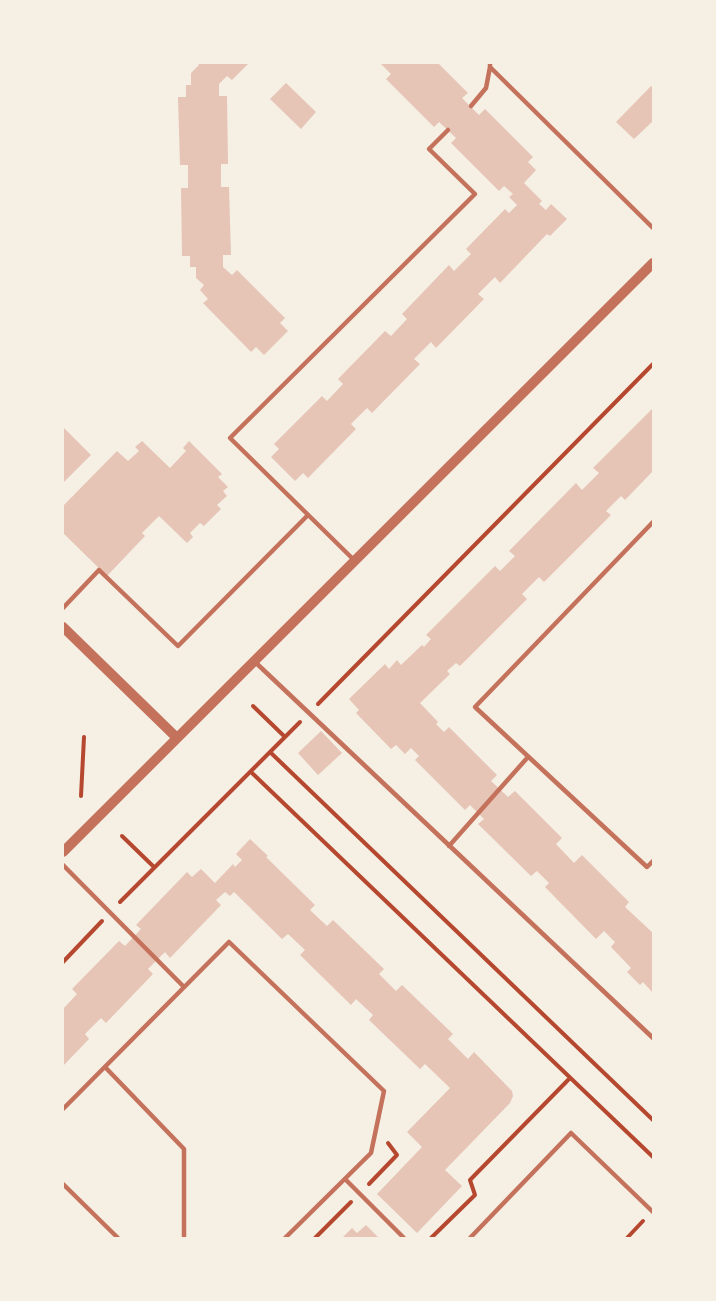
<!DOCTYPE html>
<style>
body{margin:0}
#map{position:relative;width:716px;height:1301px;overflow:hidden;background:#f6efe4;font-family:Bitter,serif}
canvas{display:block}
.frame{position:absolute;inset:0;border:64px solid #f6efe4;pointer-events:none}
</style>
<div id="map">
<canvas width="716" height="1301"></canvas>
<div class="frame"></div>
</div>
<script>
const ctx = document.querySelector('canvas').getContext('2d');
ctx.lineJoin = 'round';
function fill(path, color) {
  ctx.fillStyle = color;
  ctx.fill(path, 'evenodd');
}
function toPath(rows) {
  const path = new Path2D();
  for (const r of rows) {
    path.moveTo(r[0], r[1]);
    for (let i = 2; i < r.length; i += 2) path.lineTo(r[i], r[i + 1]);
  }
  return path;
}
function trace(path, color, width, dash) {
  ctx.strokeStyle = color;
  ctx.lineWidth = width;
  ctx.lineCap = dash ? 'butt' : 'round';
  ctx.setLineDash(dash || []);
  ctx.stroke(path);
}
fill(toPath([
 [197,63,249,63,232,80,227,76,219,84,219,96,227,96,228,164,221,164,221,187,229,187,231,255,223,255,223,267,232,275,237,270,285,318,280,323,288,331,264,355,256,347,251,352,203,303,208,299,200,290,204,285,196,278,196,267,190,267,190,256,182,256,181,188,188,188,188,165,180,165,178,97,186,97,186,85,191,85,191,73,199,65],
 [380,63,438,63,468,93,462,98,479,115,485,109,533,157,528,162,536,170,524,183,542,201,539,204,546,210,551,204,567,219,550,236,547,234,500,283,495,277,478,294,484,299,436,348,431,342,414,359,420,364,372,413,367,408,351,424,356,429,308,478,303,473,295,481,271,457,279,449,274,444,322,396,327,401,343,384,338,379,385,331,391,336,407,319,402,314,449,265,454,271,471,254,466,249,505,209,509,213,517,205,509,197,513,194,504,186,499,191,451,143,456,138,439,122,434,127,386,79,391,74],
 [286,83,316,112,301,129,270,99],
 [651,86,653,87,653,121,634,139,616,122],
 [653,408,653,471,625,500,621,496,606,511,611,515,544,582,539,577,522,594,527,599,460,666,456,663,447,671,450,674,420,703,438,722,436,724,444,732,449,727,497,775,491,781,508,797,515,791,562,838,556,844,574,863,582,855,629,902,625,907,653,933,653,993,643,982,640,985,627,972,631,968,611,947,615,942,604,931,596,939,545,887,549,883,537,871,531,876,478,824,484,819,470,805,465,810,415,760,419,756,411,748,405,754,396,745,391,749,356,713,359,710,349,699,385,664,389,669,397,660,401,665,422,645,424,647,431,639,426,635,495,566,500,571,515,556,509,551,576,483,582,490,599,473,593,468],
 [63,427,91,455,63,483],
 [142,441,170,468,186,451,183,448,189,441,222,474,218,477,228,487,223,491,227,496,217,505,221,509,204,526,200,523,190,533,193,537,187,543,159,516,142,533,145,536,107,576,63,533,63,506,117,451,128,461,139,451,135,447],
 [321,731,342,753,318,775,298,753],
 [250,839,268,856,266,857,315,905,310,910,327,926,333,920,384,969,379,974,396,991,402,985,453,1034,448,1039,468,1059,474,1052,512,1091,513,1096,510,1103,445,1170,462,1186,417,1233,377,1194,422,1147,407,1132,450,1088,425,1064,420,1069,369,1020,373,1015,356,999,351,1005,300,955,305,950,288,934,282,939,234,892,230,896,225,892,216,900,221,905,170,958,165,952,148,969,153,974,106,1023,101,1018,85,1034,89,1039,63,1066,63,1009,77,994,72,989,119,941,125,946,141,929,136,925,187,872,192,877,201,869,215,883,233,864,235,867,242,860,236,854],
 [366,1225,379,1238,342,1238,352,1228,357,1233]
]), '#e6c5b7');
trace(toPath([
 [318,704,653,364],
 [253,706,285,737,270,752,653,1120],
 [285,737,300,722],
 [251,772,653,1157],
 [81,796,84,737],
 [122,836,154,867],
 [120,902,270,752],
 [63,962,102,921],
 [369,1184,397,1155,388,1143],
 [315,1238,351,1202],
 [431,1238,475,1195,470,1180,570,1078],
 [627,1238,643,1221]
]), '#b5482f', 4);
trace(toPath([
 [490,63,490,67,653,228],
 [471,106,486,88,490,67],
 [653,522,475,707,647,867,653,861],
 [354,560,230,438,475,194,429,149,448,130],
 [63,608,99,570,178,646,308,515],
 [254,661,653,1038],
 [449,846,528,757],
 [63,865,184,987],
 [105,1067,184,1149,184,1238],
 [63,1109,229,942,384,1091,371,1153,285,1238],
 [345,1179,404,1238],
 [63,1184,118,1238],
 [470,1238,571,1133,653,1212]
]), '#c5725c', 4.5);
trace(toPath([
 [63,627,177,738],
 [63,852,653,263]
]), '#c5725c', 10);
</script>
